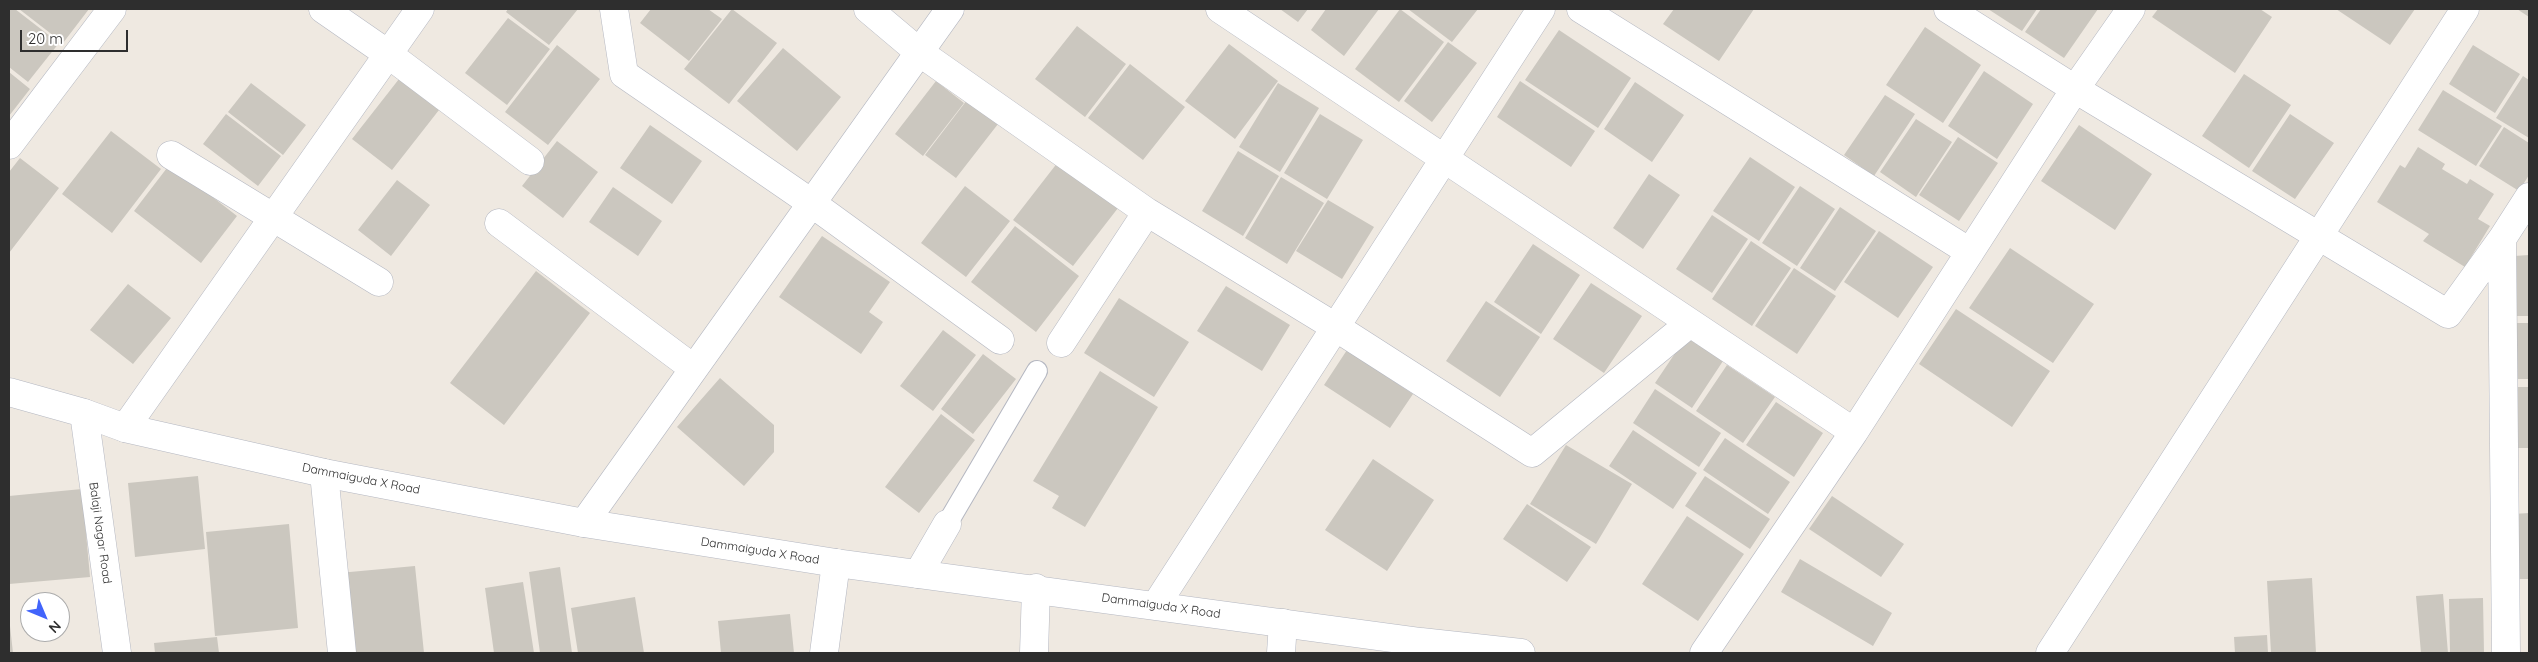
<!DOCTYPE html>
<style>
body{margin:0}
#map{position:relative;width:2538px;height:662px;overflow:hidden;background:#efe9e1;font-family:Quicksand,sans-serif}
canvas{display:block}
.frame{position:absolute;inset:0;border:10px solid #2e2e2e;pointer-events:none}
.north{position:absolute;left:20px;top:592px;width:50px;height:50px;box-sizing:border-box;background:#fff;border:1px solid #ababab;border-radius:50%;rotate:135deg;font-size:14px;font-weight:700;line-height:20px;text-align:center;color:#2e2e2e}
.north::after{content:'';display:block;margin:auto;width:18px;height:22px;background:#4264fb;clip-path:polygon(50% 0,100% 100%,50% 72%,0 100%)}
.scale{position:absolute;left:20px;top:30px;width:108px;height:22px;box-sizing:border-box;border:2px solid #2e2e2e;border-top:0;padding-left:6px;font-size:15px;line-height:18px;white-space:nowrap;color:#2e2e2e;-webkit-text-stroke:4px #fff;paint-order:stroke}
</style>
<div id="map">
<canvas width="2538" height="662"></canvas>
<div class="frame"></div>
<div class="north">N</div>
<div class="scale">20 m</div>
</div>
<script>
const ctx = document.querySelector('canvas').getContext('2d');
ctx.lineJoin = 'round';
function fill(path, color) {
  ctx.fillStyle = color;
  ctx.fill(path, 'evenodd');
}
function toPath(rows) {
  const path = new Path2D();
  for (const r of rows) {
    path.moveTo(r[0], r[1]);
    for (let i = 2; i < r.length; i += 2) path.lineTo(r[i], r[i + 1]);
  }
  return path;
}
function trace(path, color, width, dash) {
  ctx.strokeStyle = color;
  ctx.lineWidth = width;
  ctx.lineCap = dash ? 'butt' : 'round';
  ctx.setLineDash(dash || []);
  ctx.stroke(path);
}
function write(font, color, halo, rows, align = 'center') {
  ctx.font = font + ' Quicksand,sans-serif';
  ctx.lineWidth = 4;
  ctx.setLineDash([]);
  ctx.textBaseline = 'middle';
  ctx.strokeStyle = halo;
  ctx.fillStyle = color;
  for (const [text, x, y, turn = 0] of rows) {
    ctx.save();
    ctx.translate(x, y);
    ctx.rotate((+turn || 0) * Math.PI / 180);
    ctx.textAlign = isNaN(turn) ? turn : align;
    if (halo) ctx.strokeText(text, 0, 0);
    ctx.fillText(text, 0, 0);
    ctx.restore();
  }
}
fill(toPath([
 [9,9,15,9,59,43,28,82,9,67],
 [19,9,89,9,63,43],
 [508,9,578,9,549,45,506,12],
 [651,9,708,9,722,19,689,61,640,23],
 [732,9,777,43,729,104,684,69],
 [1280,9,1308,9,1298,22],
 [1326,9,1379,9,1344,56,1311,30],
 [1400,9,1444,42,1399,102,1355,69],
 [1408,9,1478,9,1452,42],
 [1674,9,1754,9,1719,61,1663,24],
 [1988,9,2037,9,2022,31],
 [2041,9,2098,9,2064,58,2025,32],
 [2158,9,2260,9,2272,17,2235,73,2152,17],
 [2336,9,2415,9,2390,45],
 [2517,9,2529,9,2529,17],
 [508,18,550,49,507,105,465,73],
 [1077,26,1126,64,1085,117,1035,79],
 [1925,27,1981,65,1943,123,1886,85],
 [1559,30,1631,78,1598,128,1525,80],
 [1448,42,1477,63,1432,122,1404,101],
 [1229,44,1278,81,1235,139,1185,101],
 [557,45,600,79,548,145,505,112],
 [2473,45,2520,74,2495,113,2449,84],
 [783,48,841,97,797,151,737,101],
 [1130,64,1185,107,1143,160,1088,118],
 [1984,71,2033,104,1997,159,1948,126],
 [9,72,30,89,9,116],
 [2244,74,2291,105,2249,168,2202,136],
 [2523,76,2529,80,2529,138,2496,118],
 [399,79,439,110,392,170,352,139],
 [936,81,964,103,923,156,895,134],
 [1520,81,1595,131,1571,167,1497,117],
 [1635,82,1684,115,1652,162,1604,129],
 [251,83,306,125,283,155,228,112],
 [1278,83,1319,108,1280,172,1239,147],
 [2443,90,2502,126,2476,166,2418,130],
 [1885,95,1915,114,1874,176,1844,155],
 [967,100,998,124,956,178,925,155],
 [226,114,281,156,258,186,203,144],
 [1320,114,1363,140,1327,199,1284,173],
 [2290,114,2334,143,2295,199,2252,171],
 [1916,119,1952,142,1916,197,1880,172],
 [650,125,702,161,672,204,620,168],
 [2079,125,2152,174,2115,230,2041,181],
 [2504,127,2529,143,2529,175,2519,191,2479,166],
 [111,131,161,169,112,233,62,194],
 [1958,137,1998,163,1959,221,1919,195],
 [557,141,598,172,563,218,522,186],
 [2418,147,2445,164,2442,169,2467,184,2470,179,2494,194,2478,219,2490,226,2465,267,2423,241,2429,234,2377,202,2400,165,2405,168],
 [1238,151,1279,176,1243,236,1202,211],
 [1750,157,1795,187,1759,241,1713,211],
 [20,158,59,188,9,253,9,172],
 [1058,162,1118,208,1073,266,1013,220],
 [170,164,237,216,201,263,134,211],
 [1649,174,1680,195,1643,249,1613,228],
 [1281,177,1324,203,1287,264,1245,238],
 [397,180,430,205,391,256,358,230],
 [965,186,1010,221,966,277,921,243],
 [1800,186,1835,209,1797,266,1762,243],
 [613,187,662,221,638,256,589,222],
 [1328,200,1374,227,1342,279,1296,251],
 [1840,207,1876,231,1835,291,1800,268],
 [1712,215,1748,239,1712,293,1676,269],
 [1015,226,1079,276,1036,332,971,282],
 [1879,231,1933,267,1898,318,1844,282],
 [822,236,890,282,869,312,883,322,861,354,779,297],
 [1751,241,1791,268,1752,326,1712,299],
 [1533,244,1580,275,1541,334,1494,302],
 [2010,248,2094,304,2053,363,1969,308],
 [2529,255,2529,316,2515,316,2514,256],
 [1794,268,1836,296,1797,354,1755,326],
 [536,271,590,313,504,425,450,383],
 [1591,283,1642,316,1604,373,1553,339],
 [128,284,171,318,133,364,90,330],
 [1226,286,1290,325,1262,371,1197,331],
 [1119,298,1189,342,1154,397,1084,353],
 [1486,301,1540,337,1500,397,1446,361],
 [1956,309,2050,371,2012,427,1919,364],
 [2514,323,2529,323,2529,379,2515,379],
 [943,330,976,355,933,411,900,386],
 [1686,337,1723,361,1692,408,1655,383],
 [1347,350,1413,394,1390,428,1324,385],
 [983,354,1016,379,973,434,941,409],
 [1727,365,1775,397,1743,443,1696,411],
 [1100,371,1158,407,1085,527,1052,508,1059,496,1033,481],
 [720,378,774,425,774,452,744,486,677,427],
 [2512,387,2529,387,2529,448,2513,448],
 [1655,389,1721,433,1699,467,1633,423],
 [1776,402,1823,433,1794,477,1746,445],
 [941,414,975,440,919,513,885,487],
 [1633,430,1697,473,1673,509,1609,466],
 [1725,438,1790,482,1768,514,1703,470],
 [1566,445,1632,484,1596,544,1530,504],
 [1373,459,1434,500,1387,571,1325,530],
 [198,476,205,549,135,557,128,483],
 [1705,476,1770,519,1750,549,1685,506],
 [82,489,90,577,9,584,9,496],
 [1832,496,1904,544,1881,577,1809,529],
 [1527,504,1591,547,1567,582,1503,539],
 [2529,513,2529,579,2514,579,2513,514],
 [1687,516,1744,554,1698,621,1642,584],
 [289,524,298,628,215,636,206,532],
 [1800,559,1892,613,1873,646,1781,592],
 [415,566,424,653,347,653,339,573],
 [560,567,572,653,540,653,529,572],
 [2312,578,2316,653,2271,653,2267,581],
 [523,582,534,653,494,653,485,588],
 [2443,594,2448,653,2421,653,2416,596],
 [635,597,644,653,578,653,571,608],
 [2483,598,2484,653,2450,653,2449,599],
 [790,614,794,653,721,653,718,621],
 [9,626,10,626,13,653,9,653],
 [2267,635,2268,653,2235,653,2234,637],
 [217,637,219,653,155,653,154,643]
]), '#cbc7bf');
const lane = toPath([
 [947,524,1037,371]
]);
const street = toPath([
 [323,9,388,54,530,161],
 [614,9,624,74,810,202,1000,340],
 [868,9,919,52,1147,212,1337,328,1532,453,1690,323],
 [1220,9,1854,432],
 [1581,9,1970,252],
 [1948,9,2075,89,2448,314,2502,239,2529,197],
 [9,145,112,9],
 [171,155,379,282],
 [499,223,693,368],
 [2502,239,2506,653],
 [1061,343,1147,212],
 [84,413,117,653],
 [125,428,420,9],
 [324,473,342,653],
 [584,523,950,9],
 [918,574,947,524],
 [1156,605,1541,9],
 [824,653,836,563],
 [1034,653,1036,588],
 [1281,653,1283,623],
 [1704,653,1854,432,2075,89,2131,9],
 [2050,653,2465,9]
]);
const secondary = toPath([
 [9,392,84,413,125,428,324,473,584,523,836,563,1421,642,1521,653]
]);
trace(lane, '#b4b7c1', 22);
trace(street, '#b4b7c1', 29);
trace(secondary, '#b4b7c1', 29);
trace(lane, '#fff', 20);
trace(street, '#fff', 28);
trace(secondary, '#fff', 28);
write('12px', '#2e2e2e', '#fff', [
 ["Dammaiguda X Road",361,479,11],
 ["Balaji Nagar Road",100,533,82],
 ["Dammaiguda X Road",760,551,9],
 ["Dammaiguda X Road",1161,606,8]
]);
</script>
